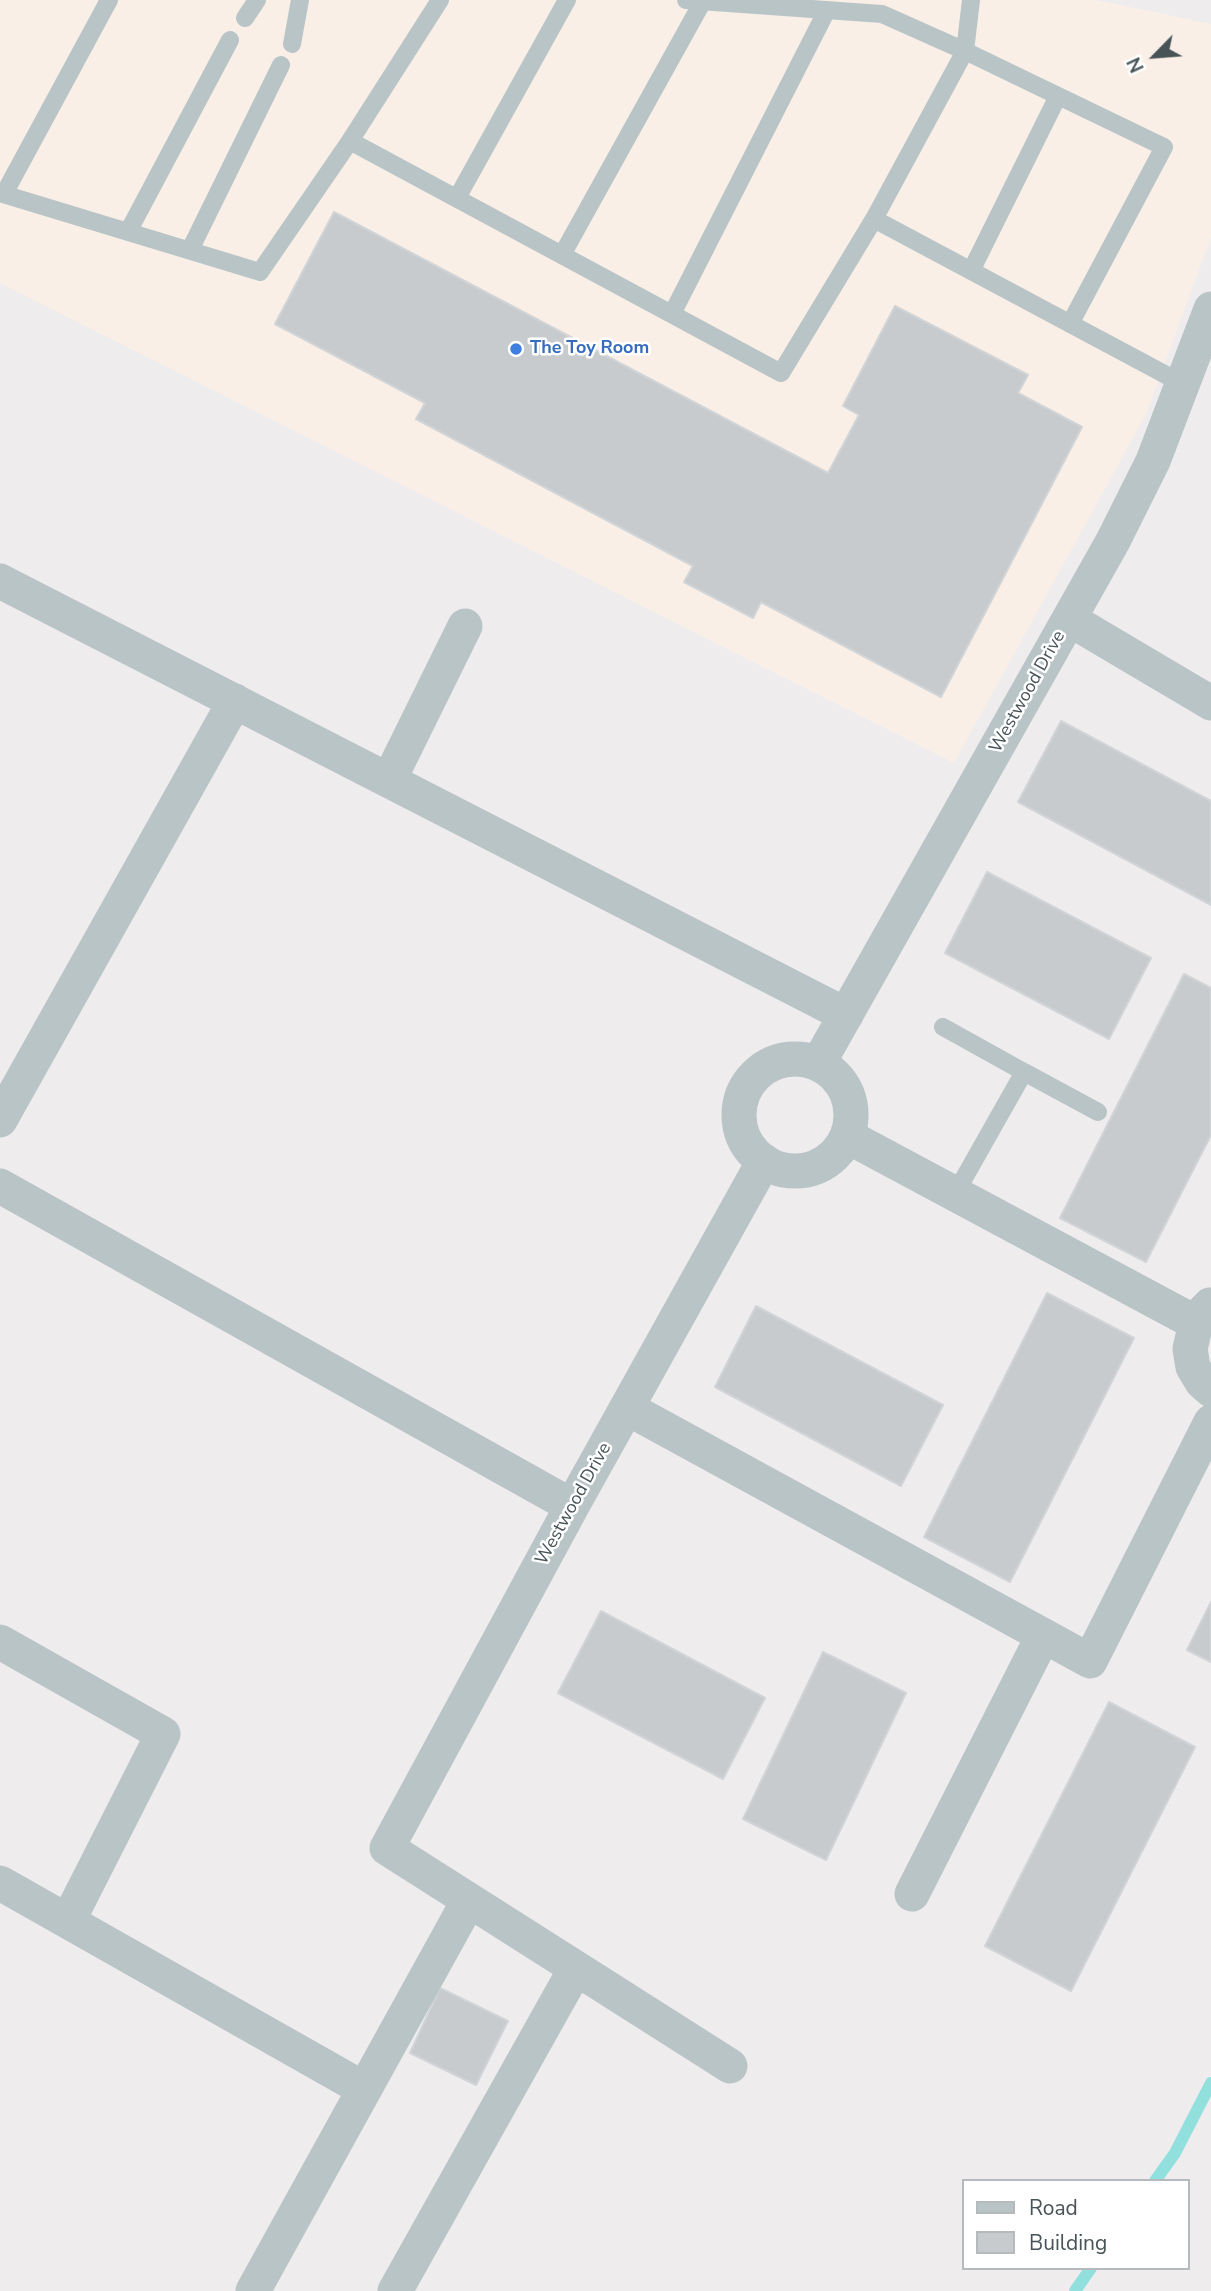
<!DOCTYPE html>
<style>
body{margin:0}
#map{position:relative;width:1211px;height:2291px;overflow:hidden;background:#efeced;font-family:"Nunito Sans",sans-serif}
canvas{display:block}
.legend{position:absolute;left:962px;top:2179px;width:228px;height:91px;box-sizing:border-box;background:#fff;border:2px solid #b5babc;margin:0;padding:9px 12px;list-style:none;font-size:21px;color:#475357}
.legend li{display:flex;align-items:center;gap:14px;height:35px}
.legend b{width:35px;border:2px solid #b5babc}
.north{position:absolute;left:1120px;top:21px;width:70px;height:70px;-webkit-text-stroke:5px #fff;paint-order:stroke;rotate:245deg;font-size:19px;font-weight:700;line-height:28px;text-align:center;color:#475357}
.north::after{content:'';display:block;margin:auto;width:24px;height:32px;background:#475357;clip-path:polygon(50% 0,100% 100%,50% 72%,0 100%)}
</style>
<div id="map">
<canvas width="1211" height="2291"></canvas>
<ul class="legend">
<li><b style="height:9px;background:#b9c4c7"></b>Road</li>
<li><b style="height:19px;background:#c7cbcd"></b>Building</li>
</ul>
<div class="north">N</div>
</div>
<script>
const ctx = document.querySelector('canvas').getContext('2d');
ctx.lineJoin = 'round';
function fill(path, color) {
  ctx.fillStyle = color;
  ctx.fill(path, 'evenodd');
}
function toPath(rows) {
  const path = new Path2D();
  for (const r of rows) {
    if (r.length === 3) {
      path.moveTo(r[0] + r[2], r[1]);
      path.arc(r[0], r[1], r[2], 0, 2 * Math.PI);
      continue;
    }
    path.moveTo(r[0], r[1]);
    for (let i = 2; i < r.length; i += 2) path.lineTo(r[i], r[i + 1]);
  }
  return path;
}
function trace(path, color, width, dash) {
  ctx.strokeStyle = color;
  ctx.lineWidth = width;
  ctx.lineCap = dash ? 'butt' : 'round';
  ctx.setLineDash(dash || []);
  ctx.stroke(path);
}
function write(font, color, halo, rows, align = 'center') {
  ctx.font = font + ' "Nunito Sans",sans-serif';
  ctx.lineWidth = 5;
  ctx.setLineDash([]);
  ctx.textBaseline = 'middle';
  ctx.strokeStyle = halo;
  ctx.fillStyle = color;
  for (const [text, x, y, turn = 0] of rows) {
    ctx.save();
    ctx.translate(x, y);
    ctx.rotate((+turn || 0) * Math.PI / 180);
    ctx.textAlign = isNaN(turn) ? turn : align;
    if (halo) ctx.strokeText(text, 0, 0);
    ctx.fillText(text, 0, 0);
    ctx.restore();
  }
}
fill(toPath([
 [0,0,1096,0,1211,24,1211,237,1146,414,954,763,0,283]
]), '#f9efe6');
trace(toPath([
 [1155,2181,1175,2153,1211,2083],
 [1075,2291,1091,2268]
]), '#91e0de', 12);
const building = toPath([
 [334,212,828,473,859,415,843,406,895,306,1028,375,1018,393,1082,427,941,697,761,602,753,618,684,582,693,566,416,419,425,403,275,324,334,212],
 [1061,721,1211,801,1211,905,1018,802,1061,721],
 [987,872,1151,958,1109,1039,945,953,987,872],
 [1184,974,1211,988,1211,1135,1146,1262,1060,1218,1184,974],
 [1047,1293,1134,1338,1010,1582,924,1537,1047,1293],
 [756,1306,943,1405,901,1486,715,1387,756,1306],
 [1211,1602,1211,1662,1187,1650,1211,1602],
 [601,1611,765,1698,723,1779,558,1693,601,1611],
 [823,1652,906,1693,826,1860,743,1819,823,1652],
 [1109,1702,1195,1747,1071,1991,985,1946,1109,1702],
 [440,1988,508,2021,476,2085,410,2053,440,1988]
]);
fill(building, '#c7cbcd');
trace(building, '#d1d4d7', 2);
trace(toPath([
 [440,0,350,141,781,373,874,219],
 [686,0,882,14,965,51,1164,147,1070,324],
 [971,0,965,51,874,219,1183,384],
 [245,18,257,0],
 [292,44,300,0],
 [0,193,260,272,350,141],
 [4,194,109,0],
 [457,198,567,0],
 [128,232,230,40],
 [190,250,281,65],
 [562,255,703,1],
 [971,271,1058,96],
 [672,314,827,10],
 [943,1027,1024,1072],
 [955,1194,1024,1072,1098,1112]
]), '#b9c4c7', 18);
trace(toPath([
 [0,581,846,1015],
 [1069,619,1211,703],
 [389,780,465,626],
 [795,1115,56],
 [818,1064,1113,541,1153,461,1211,309],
 [0,1120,235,701],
 [847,1136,1196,1323],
 [0,1186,572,1506],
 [1210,1305,1200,1315,1196,1323,1190,1349,1193,1367,1202,1382,1211,1390],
 [627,1408,1090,1661,1211,1422],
 [0,1642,163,1734,68,1921],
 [0,1883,364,2089],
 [912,1894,1043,1636],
 [730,2066,387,1848,572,1506,764,1161],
 [253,2291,469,1900],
 [395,2291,576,1968]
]), '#b9c4c7', 35);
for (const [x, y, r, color] of [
 [516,349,7,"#3f7fe0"]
]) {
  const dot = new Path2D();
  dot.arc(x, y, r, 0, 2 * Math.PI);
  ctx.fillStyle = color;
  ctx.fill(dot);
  trace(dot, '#fff', 2.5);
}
write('bold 18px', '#366cbe', '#fff', [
 ["The Toy Room",530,349]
], 'left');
write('18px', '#475357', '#fff', [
 ["Westwood Drive",1028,692,-61],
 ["Westwood Drive",574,1504,-61]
]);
</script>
